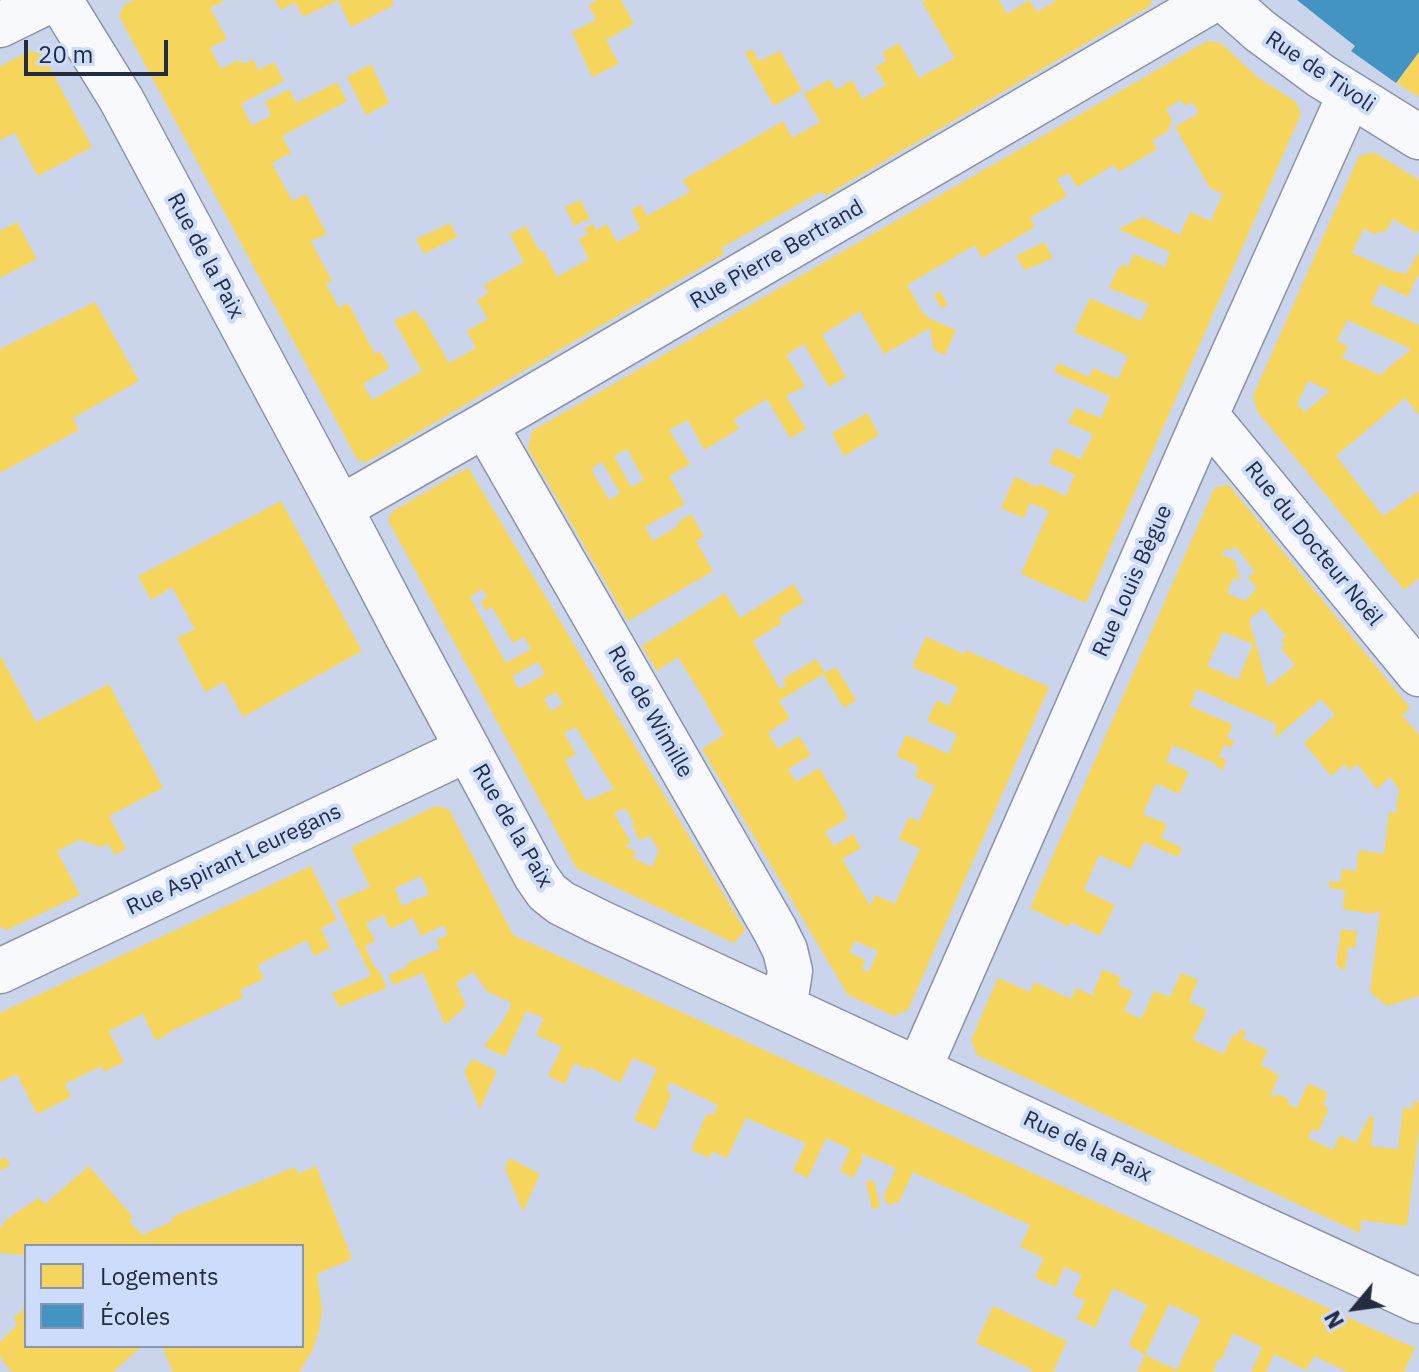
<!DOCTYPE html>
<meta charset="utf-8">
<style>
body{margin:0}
#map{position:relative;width:1419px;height:1372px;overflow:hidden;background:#cad5ec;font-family:"IBM Plex Sans",sans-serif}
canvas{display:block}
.legend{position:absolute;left:24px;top:1244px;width:280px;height:104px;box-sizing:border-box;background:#cedcfc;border:2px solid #8a96b1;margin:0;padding:10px 14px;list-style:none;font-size:24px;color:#242c40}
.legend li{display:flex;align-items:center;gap:16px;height:40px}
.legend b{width:40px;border:2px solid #8a96b1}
.north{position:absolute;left:1315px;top:1268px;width:80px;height:80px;-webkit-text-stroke:6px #cedcfc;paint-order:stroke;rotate:241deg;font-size:22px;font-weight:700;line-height:32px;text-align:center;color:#242c40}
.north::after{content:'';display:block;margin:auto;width:28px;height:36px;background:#242c40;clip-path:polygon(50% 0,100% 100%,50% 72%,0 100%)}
.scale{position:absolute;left:24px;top:40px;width:144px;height:36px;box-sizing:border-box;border:4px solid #242c40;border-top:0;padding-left:10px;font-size:24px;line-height:28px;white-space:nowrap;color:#242c40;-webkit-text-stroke:6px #cedcfc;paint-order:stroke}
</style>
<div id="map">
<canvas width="1419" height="1372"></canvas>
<ul class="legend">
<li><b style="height:22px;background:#f6d55c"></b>Logements</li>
<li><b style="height:22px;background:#4393c3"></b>Écoles</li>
</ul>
<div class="north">N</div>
<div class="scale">20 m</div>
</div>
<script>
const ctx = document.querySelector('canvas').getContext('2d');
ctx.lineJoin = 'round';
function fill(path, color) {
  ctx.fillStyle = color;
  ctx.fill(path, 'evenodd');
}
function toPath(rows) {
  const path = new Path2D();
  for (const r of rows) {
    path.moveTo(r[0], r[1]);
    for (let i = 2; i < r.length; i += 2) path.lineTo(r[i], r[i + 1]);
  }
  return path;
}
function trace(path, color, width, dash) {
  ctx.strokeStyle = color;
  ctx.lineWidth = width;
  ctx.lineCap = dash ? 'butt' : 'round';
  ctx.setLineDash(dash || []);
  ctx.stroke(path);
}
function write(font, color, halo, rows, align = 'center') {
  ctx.font = font + ' "IBM Plex Sans",sans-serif';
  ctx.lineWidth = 8;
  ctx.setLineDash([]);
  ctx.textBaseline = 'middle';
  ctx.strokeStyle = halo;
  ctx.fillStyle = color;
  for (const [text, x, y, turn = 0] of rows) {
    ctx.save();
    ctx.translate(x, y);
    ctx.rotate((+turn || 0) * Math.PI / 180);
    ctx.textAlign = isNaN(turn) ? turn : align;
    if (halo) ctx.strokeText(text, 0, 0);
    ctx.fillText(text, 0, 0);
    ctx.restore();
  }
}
fill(toPath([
 [134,0,226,0,210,8,227,39,210,48,221,69,236,61,247,63,253,59,258,70,274,62,284,81,241,104,252,126,271,115,265,102,289,89,296,103,337,82,347,101,282,136,291,153,272,163,292,201,306,194,327,234,311,241,332,281,326,284,339,308,348,303,375,354,380,351,390,368,363,384,372,400,422,371,394,321,416,310,421,319,423,318,449,363,476,348,467,331,488,319,477,300,489,293,484,285,524,262,510,234,526,226,538,249,544,252,557,277,589,259,579,239,588,234,585,228,593,224,596,230,607,224,617,242,641,229,631,210,641,205,647,216,690,192,683,180,783,121,792,138,820,122,804,94,830,79,836,90,852,80,862,99,886,85,875,67,886,61,883,52,899,43,919,78,955,58,922,2,926,0,999,0,1007,14,1029,0,1037,12,1057,0,1152,0,1150,6,852,180,825,196,822,191,721,248,724,254,365,463,357,459,119,16,124,5],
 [275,0,338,0,303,17,295,2,281,10],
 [338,0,392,0,394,5,351,27],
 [597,0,621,0,634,24,606,40,619,64,592,77,572,32,596,20,589,5],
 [1207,41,1221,43,1257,77,1296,102,1301,114,1086,603,1021,574,1049,511,1030,503,1024,518,1001,508,1015,477,1037,487,1040,484,1066,496,1075,475,1049,463,1056,448,1081,459,1093,434,1068,423,1075,408,1101,418,1110,396,1054,372,1058,363,1089,377,1093,368,1118,379,1128,356,1074,332,1090,298,1141,321,1149,304,1109,288,1117,269,1119,270,1122,264,1128,267,1134,254,1165,267,1170,252,1118,229,1143,217,1180,235,1190,212,1211,221,1223,194,1210,188,1175,127,1199,113,1192,102,1185,106,1181,100,1166,109,1172,120,1168,131,1152,141,1157,149,1119,172,1114,165,1077,187,1069,173,1057,179,1067,196,1030,218,1035,227,982,258,975,245,907,285,924,315,927,314,928,318,956,330,945,355,934,350,930,328,884,354,860,311,822,335,846,377,829,387,804,344,786,355,805,386,786,396,806,429,790,438,767,399,734,419,739,429,704,450,688,420,669,430,690,464,669,476,685,504,645,527,653,541,678,526,677,523,691,514,704,536,696,541,713,571,628,621,528,449,532,431],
 [627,449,644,480,631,487,614,456],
 [602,462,620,493,609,500,591,469],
 [752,49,759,61,780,51,802,90,774,106,745,53],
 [30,51,43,55,92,147,38,176,15,133,0,140,0,66],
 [1419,52,1419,97,1396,83],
 [371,64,389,103,366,115,347,77],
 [1374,152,1419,180,1419,229,1417,233,1393,219,1386,231,1373,234,1364,228,1352,253,1393,271,1406,274,1419,252,1419,276,1417,276,1408,297,1380,284,1371,304,1419,325,1419,415,1405,398,1336,456,1383,516,1419,491,1419,578,1404,590,1257,411,1253,396,1359,156],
 [1347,320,1411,349,1380,375,1342,358,1348,346,1337,341],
 [1308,381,1330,391,1305,412,1297,405],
 [580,200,590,218,574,226,565,207],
 [17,222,37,259,0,278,0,231],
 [450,223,457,237,424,254,416,239],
 [1044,242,1053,258,1025,270,1016,256],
 [940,291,948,305,941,308,934,295],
 [95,302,139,381,73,418,79,430,0,473,0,349],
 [867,413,879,435,844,456,832,433],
 [465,469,469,469,745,930,734,943,577,869,388,520,393,511],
 [482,589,487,597,481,601,486,611,492,607,513,643,524,637,531,649,506,663,470,597],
 [538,662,545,674,519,689,512,676],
 [556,692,563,704,551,711,544,699],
 [576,727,614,789,586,801,565,760,576,754,564,733],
 [625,808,634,823,632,824,639,840,650,836,659,850,652,867,633,858,636,852,625,846,631,843,614,813],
 [1229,485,1410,708,1402,715,1419,735,1419,996,1387,1006,1370,992,1380,911,1371,914,1343,909,1345,890,1329,888,1330,881,1340,882,1342,869,1356,871,1359,850,1384,854,1389,812,1396,813,1399,789,1390,777,1377,789,1357,764,1350,770,1345,764,1331,776,1304,743,1335,715,1321,699,1275,738,1276,724,1197,689,1190,706,1233,725,1227,738,1234,741,1231,748,1224,745,1219,757,1227,760,1223,770,1215,766,1216,764,1173,745,1166,761,1189,772,1179,794,1156,783,1143,814,1167,824,1161,838,1182,848,1178,857,1144,842,1131,869,1099,855,1084,890,1115,905,1100,936,1071,922,1069,927,1030,908,1215,487],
 [1237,548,1255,572,1248,578,1257,588,1245,601,1227,593,1233,578,1240,581,1235,560,1222,555,1224,550],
 [1263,608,1286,636,1281,641,1285,645,1281,648,1295,665,1268,687,1250,623,1250,619],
 [1223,632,1253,644,1238,680,1207,666],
 [281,501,362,651,243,717,224,682,205,692,177,638,195,629,172,587,151,600,138,576],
 [794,584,804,602,779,618,782,623,753,641,780,689,786,685,783,679,816,659,825,673,779,701,790,718,768,733,778,749,799,736,811,755,788,769,796,782,819,768,838,799,848,818,825,832,834,846,853,834,861,848,842,859,870,906,875,895,895,904,920,849,899,839,909,817,919,822,935,786,915,777,919,767,897,756,906,735,949,754,957,734,927,721,937,700,949,706,958,687,912,667,926,637,964,654,966,650,1049,687,908,1010,894,1016,848,995,702,749,724,735,702,696,678,657,657,671,642,646,725,593,740,618],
 [855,941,878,951,869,972,862,969,865,960,849,952],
 [0,655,36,722,109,684,163,788,109,816,126,849,114,855,108,843,102,847,79,840,57,851,80,895,7,930,0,927],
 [836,667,856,700,844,708,823,674],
 [436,806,449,809,513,935,1415,1348,1404,1372,1348,1372,1314,1356,1306,1370,1274,1354,1266,1372,1251,1372,1262,1347,1233,1333,1221,1360,1218,1359,1213,1372,1137,1372,1145,1355,1177,1370,1201,1319,1169,1304,1145,1355,1129,1345,1147,1305,1113,1288,1095,1328,1077,1319,1085,1301,1073,1295,1082,1275,1064,1267,1056,1287,1035,1278,1044,1258,1020,1247,1030,1225,913,1172,899,1202,887,1205,884,1196,896,1168,860,1153,863,1159,853,1178,840,1171,850,1149,826,1138,808,1178,793,1171,806,1143,746,1118,727,1158,712,1151,709,1158,691,1150,706,1115,714,1114,718,1105,670,1082,667,1089,671,1095,656,1130,634,1120,657,1069,633,1058,620,1083,590,1067,589,1070,574,1063,565,1084,548,1076,562,1047,536,1035,544,1018,526,1011,505,1057,484,1046,503,1021,512,1003,488,992,473,972,456,983,466,1006,445,1025,423,973,393,985,389,975,408,966,407,963,440,949,436,940,448,935,444,925,421,936,413,918,390,929,384,915,366,923,375,941,365,946,375,969,378,968,387,988,339,1007,332,993,371,976,336,902,370,887,351,847],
 [421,876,429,894,402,906,395,888],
 [311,866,337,920,321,928,330,948,314,956,307,940,258,965,264,979,240,990,243,998,169,1032,170,1033,156,1041,143,1014,109,1031,124,1062,103,1072,101,1066,65,1084,71,1097,37,1114,17,1074,0,1082,0,1013],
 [1341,929,1357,931,1355,948,1348,947,1345,971,1336,965],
 [1103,969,1121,978,1118,985,1133,992,1124,1011,1141,1019,1154,991,1170,997,1181,973,1198,980,1189,1002,1207,1010,1193,1040,1224,1054,1233,1034,1237,1036,1239,1029,1246,1032,1243,1039,1268,1050,1261,1065,1279,1075,1271,1095,1274,1097,1277,1094,1289,1099,1288,1104,1297,1108,1308,1083,1328,1093,1323,1105,1329,1108,1318,1132,1312,1129,1308,1138,1333,1150,1340,1135,1356,1143,1369,1117,1374,1117,1371,1146,1398,1149,1403,1108,1412,1109,1413,1101,1419,1102,1419,1128,1407,1226,1361,1220,1360,1233,977,1055,971,1040,998,978,1030,992,1034,982,1071,999,1076,988,1094,996,1094,990],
 [473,1059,497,1071,480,1109,464,1071],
 [6,1157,10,1166,0,1170,0,1160],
 [509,1158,540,1174,523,1212,505,1168],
 [89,1166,133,1217,129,1221,142,1235,173,1221,172,1217,295,1167,298,1174,316,1166,352,1259,317,1274,322,1309,319,1331,312,1351,299,1372,173,1372,162,1346,302,1346,302,1246,26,1246,26,1255,0,1253,0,1228,6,1220,38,1198,45,1204],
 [874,1180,880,1207,872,1209,866,1182],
 [26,1306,26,1346,142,1346,113,1372,12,1372,3,1362,0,1355,0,1342,17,1325,14,1318],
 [993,1306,1067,1341,1053,1372,1032,1372,1031,1369,976,1343]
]), '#f6d55c');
fill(toPath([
 [1297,0,1419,0,1419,52,1396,83,1351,51,1355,46]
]), '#4393c3');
const minor = toPath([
 [60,0,121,99,340,508,407,636,536,876,547,892,561,903,599,922,1419,1301],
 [1225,0,1260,31,1321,76,1419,137],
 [0,25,51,0],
 [1206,415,1419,674],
 [485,425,775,930,785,950,790,971,787,990,781,1005],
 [340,508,485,425,1213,0],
 [0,971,468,749],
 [919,1069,1206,415,1350,94]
]);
trace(minor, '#8b93a6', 47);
trace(minor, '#f7f9fc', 44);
write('22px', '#242c40', '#cedcfc', [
 ["Rue de Tivoli",1320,72,34],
 ["Rue Pierre Bertrand",777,255,-30],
 ["Rue de la Paix",205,256,62],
 ["Rue du Docteur Noël",1313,544,51],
 ["Rue Louis Bègue",1133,581,-66],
 ["Rue de Wimille",650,712,60],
 ["Rue de la Paix",512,826,60],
 ["Rue Aspirant Leuregans",234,860,-25],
 ["Rue de la Paix",1087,1147,25]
]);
</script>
